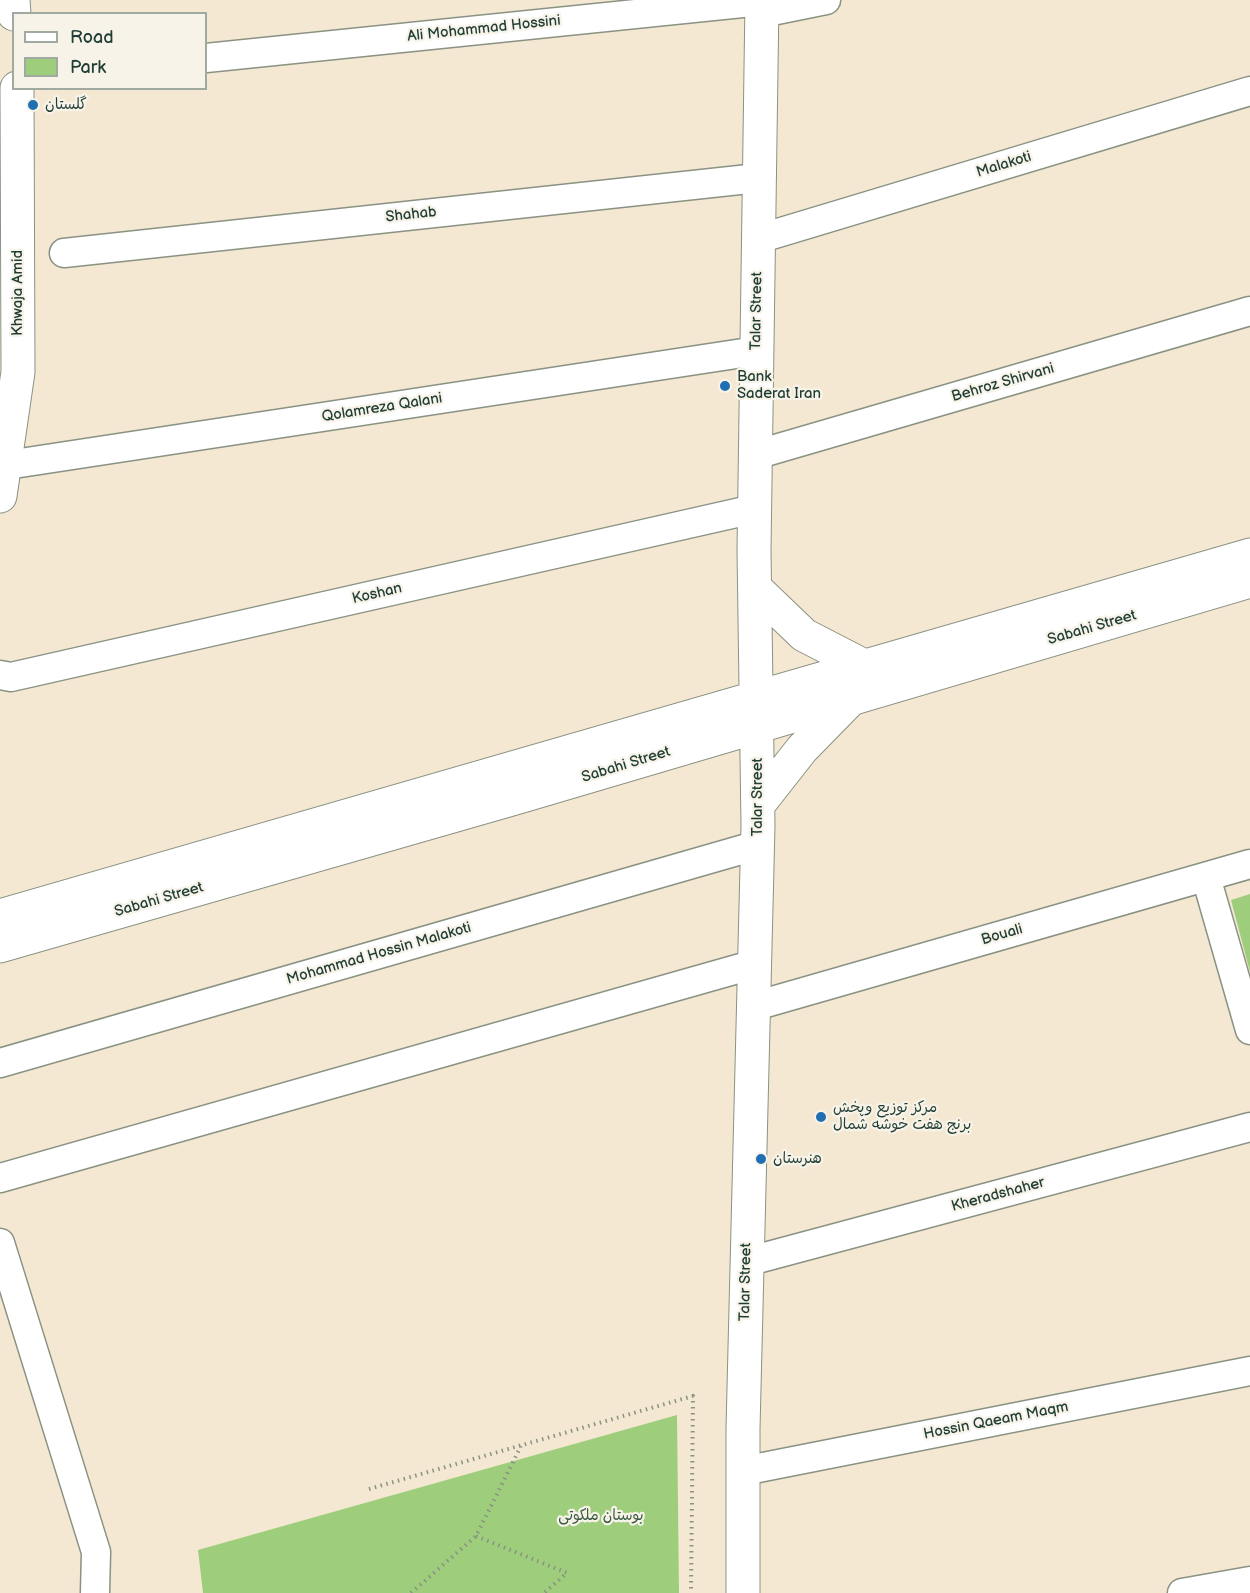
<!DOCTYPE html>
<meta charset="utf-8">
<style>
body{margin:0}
#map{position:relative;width:1250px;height:1593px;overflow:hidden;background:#f4e8d2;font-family:"Balsamiq Sans",sans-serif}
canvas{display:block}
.legend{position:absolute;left:12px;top:12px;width:195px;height:78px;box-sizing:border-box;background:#f7f3e8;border:2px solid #a1aaa0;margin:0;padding:8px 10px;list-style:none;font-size:18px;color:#1f3d34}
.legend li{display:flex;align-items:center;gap:12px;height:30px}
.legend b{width:30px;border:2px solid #a1aaa0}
</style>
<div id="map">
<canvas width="1250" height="1593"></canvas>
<ul class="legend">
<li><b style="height:8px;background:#fff"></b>Road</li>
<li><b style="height:16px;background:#9ece7c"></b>Park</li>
</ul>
</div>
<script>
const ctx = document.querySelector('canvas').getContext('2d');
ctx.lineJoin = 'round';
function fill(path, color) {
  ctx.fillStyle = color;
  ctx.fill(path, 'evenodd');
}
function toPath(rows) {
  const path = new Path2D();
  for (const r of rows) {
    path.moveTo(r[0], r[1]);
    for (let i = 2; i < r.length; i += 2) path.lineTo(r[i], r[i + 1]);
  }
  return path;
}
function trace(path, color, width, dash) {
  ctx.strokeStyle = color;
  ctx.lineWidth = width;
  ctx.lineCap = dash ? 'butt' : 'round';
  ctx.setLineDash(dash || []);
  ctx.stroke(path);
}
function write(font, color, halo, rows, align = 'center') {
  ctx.font = font + ' "Balsamiq Sans","Playpen Sans Arabic",sans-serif';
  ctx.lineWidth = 4.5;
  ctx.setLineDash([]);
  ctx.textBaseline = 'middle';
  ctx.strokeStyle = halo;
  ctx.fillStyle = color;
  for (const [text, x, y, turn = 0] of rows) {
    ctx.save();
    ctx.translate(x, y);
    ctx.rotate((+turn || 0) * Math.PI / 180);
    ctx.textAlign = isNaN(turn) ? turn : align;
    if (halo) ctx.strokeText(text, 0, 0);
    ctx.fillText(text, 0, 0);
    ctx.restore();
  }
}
fill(toPath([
 [1250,894,1250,972,1231,900],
 [677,1415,679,1593,203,1593,198,1550]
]), '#9ece7c');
const minor = toPath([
 [762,13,826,0],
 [206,58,762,1],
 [758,239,1250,91],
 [64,253,758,178],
 [755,455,1250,311],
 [7,465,756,351],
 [0,675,11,677,754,509],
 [1206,877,1250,1030],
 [755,1006,1250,864],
 [0,1063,758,845],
 [0,1178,755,964],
 [0,1243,96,1552,95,1593],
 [746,1262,1250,1127],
 [743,1471,1250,1371],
 [1182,1593,1250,1581]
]);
const tertiary = toPath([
 [755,588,804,635,864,666],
 [758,805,802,749,850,700],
 [0,916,1250,555],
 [0,946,519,797,1250,581],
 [743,1593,743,1428,758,826,754,550,762,0]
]);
const secondary = toPath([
 [13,0,14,14],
 [0,496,18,372,17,88]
]);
trace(minor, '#8a9283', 31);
trace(tertiary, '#8a9283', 35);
trace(secondary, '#8a9283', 35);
trace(toPath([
 [369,1489,693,1396,691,1593],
 [476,1536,567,1573,544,1593],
 [411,1593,476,1536,521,1446]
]), '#8a9283', 4, [1.5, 4.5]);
trace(minor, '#fff', 28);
trace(tertiary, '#fff', 33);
trace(secondary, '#fff', 33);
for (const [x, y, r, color] of [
 [33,105,6,"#1f6fb2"],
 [725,386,6,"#1f6fb2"],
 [821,1117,6,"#1f6fb2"],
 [761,1159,6,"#1f6fb2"]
]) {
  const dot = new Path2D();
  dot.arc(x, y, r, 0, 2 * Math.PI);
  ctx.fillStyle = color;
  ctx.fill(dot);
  trace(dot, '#f7f3e8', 2);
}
write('15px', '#1f3d34', '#f7f3e8', [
 ["Ali Mohammad Hossini",484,29,-6],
 ["Malakoti",1004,165,-17],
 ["Shahab",411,215,-6],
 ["Khwaja Amid",18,293,-90],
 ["Talar Street",757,311,-89],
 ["Behroz Shirvani",1003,383,-16],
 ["Qolamreza Qalani",382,408,-9],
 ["Koshan",377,594,-13],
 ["Sabahi Street",1092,628,-16],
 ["Sabahi Street",626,765,-17],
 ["Talar Street",758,797,-90],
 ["Sabahi Street",159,900,-16],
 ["Bouali",1002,935,-16],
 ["Mohammad Hossin Malakoti",379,954,-16],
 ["Kheradshaher",998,1195,-15],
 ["Talar Street",746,1282,-89],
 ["Hossin Qaeam Maqm",996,1421,-11]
]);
write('15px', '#1f3d34', '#f7f3e8', [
 ["گلستان",45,105],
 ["Bank",737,377],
 ["Saderat Iran",737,394],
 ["مرکز توزیع وپخش",833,1108],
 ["برنج هفت خوشه شمال",833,1125],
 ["هنرستان",773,1159]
], 'left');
write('15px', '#385a42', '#f7f3e8', [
 ["بوستان ملکوتی",601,1516]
]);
</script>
